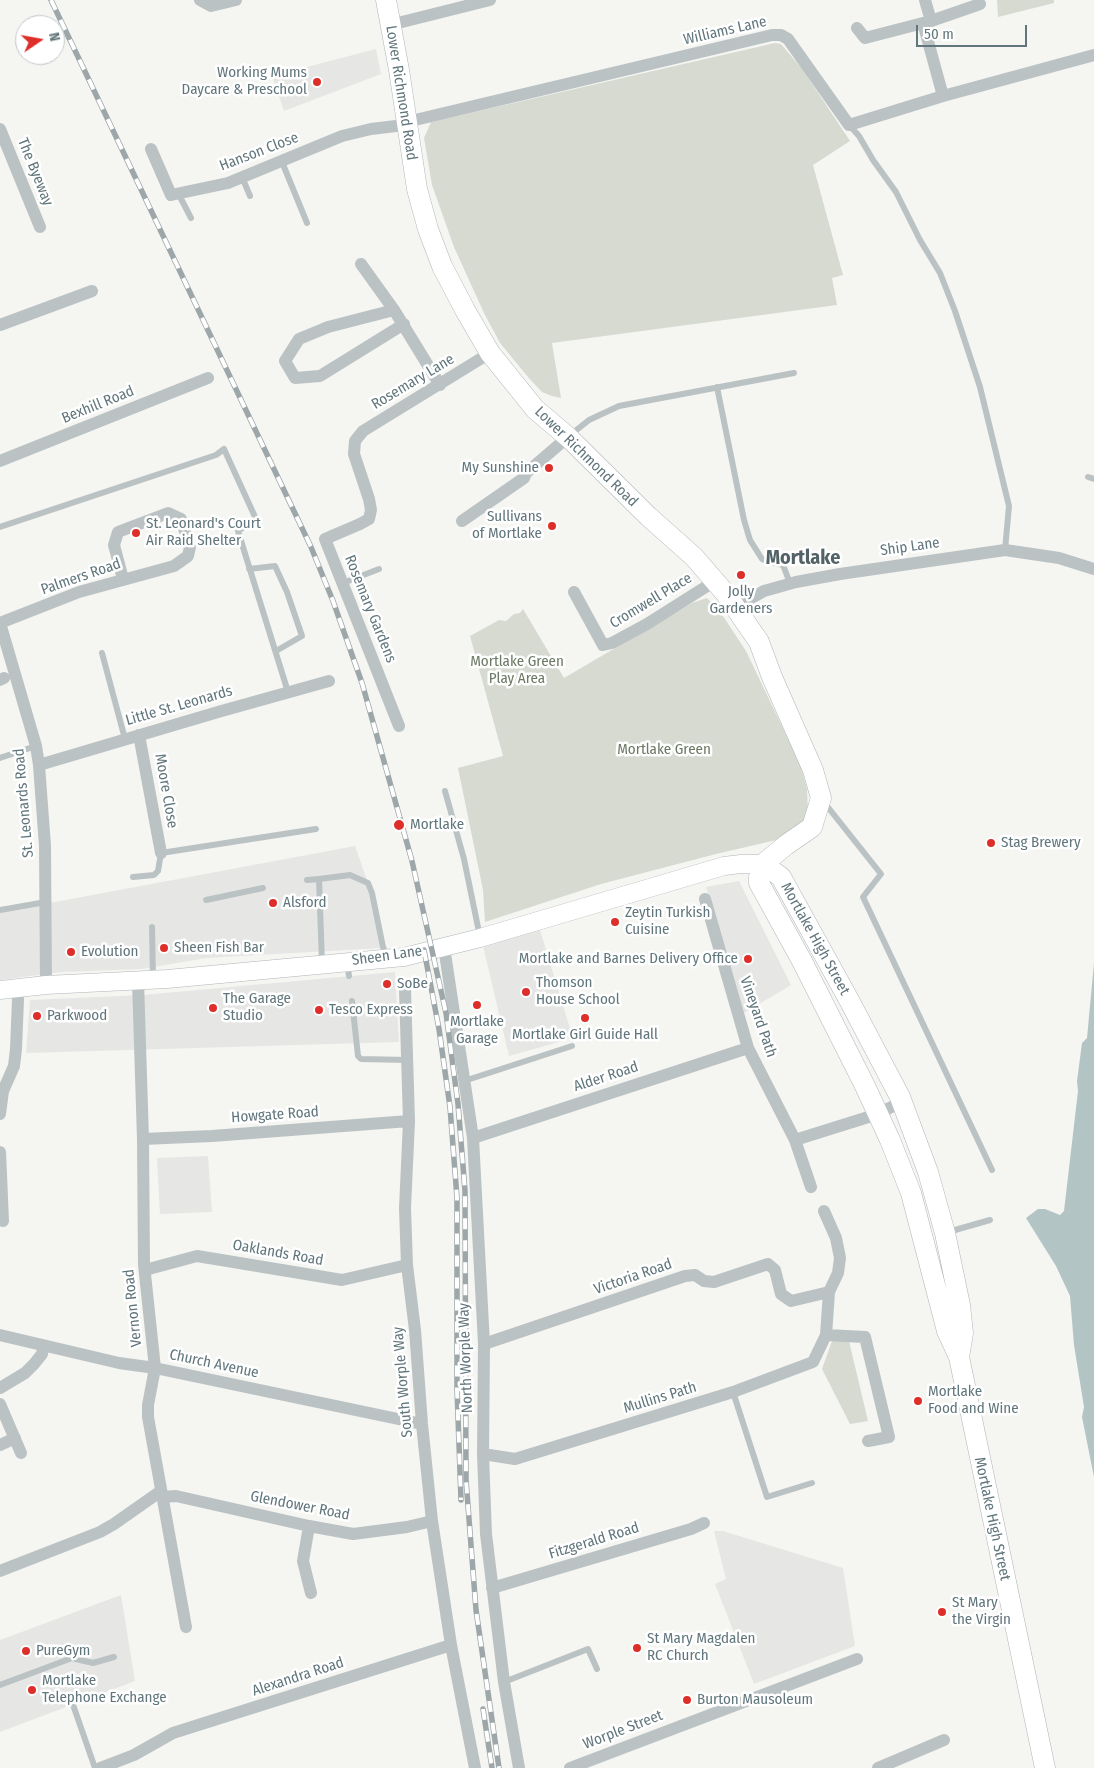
<!DOCTYPE html>
<style>
body{margin:0}
#map{position:relative;width:1094px;height:1768px;overflow:hidden;background:#f5f5f2;font-family:"Fira Sans Condensed",sans-serif}
canvas{display:block}
.north{position:absolute;left:15px;top:15px;width:50px;height:50px;box-sizing:border-box;background:#fff;border:1px solid #c0c8cb;border-radius:50%;rotate:78deg;font-size:14px;font-weight:700;line-height:20px;text-align:center;color:#61767c}
.north::after{content:'';display:block;margin:auto;width:18px;height:22px;background:#de2e29;clip-path:polygon(50% 0,100% 100%,50% 72%,0 100%)}
.scale{position:absolute;left:916px;top:25px;width:111px;height:22px;box-sizing:border-box;border:2px solid #61767c;border-top:0;padding-left:6px;font-size:15px;line-height:18px;white-space:nowrap;color:#61767c;-webkit-text-stroke:4px #fff;paint-order:stroke}
</style>
<div id="map">
<canvas width="1094" height="1768"></canvas>
<div class="north">N</div>
<div class="scale">50 m</div>
</div>
<script>
const ctx = document.querySelector('canvas').getContext('2d');
ctx.lineJoin = 'round';
function fill(path, color) {
  ctx.fillStyle = color;
  ctx.fill(path, 'evenodd');
}
function toPath(rows) {
  const path = new Path2D();
  for (const r of rows) {
    path.moveTo(r[0], r[1]);
    for (let i = 2; i < r.length; i += 2) path.lineTo(r[i], r[i + 1]);
  }
  return path;
}
function trace(path, color, width, dash) {
  ctx.strokeStyle = color;
  ctx.lineWidth = width;
  ctx.lineCap = dash ? 'butt' : 'round';
  ctx.setLineDash(dash || []);
  ctx.stroke(path);
}
function write(font, color, halo, rows, align = 'center') {
  ctx.font = font + ' "Fira Sans Condensed",sans-serif';
  ctx.lineWidth = 5;
  ctx.setLineDash([]);
  ctx.textBaseline = 'middle';
  ctx.strokeStyle = halo;
  ctx.fillStyle = color;
  for (const [text, x, y, turn = 0] of rows) {
    ctx.save();
    ctx.translate(x, y);
    ctx.rotate((+turn || 0) * Math.PI / 180);
    ctx.textAlign = isNaN(turn) ? turn : align;
    if (halo) ctx.strokeText(text, 0, 0);
    ctx.fillText(text, 0, 0);
    ctx.restore();
  }
}
fill(toPath([
 [376,49,381,74,284,111,272,76],
 [355,846,368,883,382,948,206,958,142,969,61,972,0,980,0,907,55,902],
 [739,881,791,985,744,1013,706,887],
 [540,930,573,1038,509,1056,483,946],
 [395,972,399,1042,26,1053,30,1000,143,995],
 [208,1156,212,1212,160,1214,157,1158],
 [714,1531,723,1531,843,1568,855,1646,754,1684,715,1584,726,1579],
 [121,1595,135,1681,0,1732,0,1640]
]), '#e6e6e5');
fill(toPath([
 [997,0,1054,0,1054,3,998,17],
 [775,43,781,44,803,70,850,141,813,165,843,275,832,278,837,305,552,343,561,398,552,396,542,392,528,377,500,343,484,313,454,247,432,185,424,138,431,122],
 [707,598,721,613,746,651,800,764,807,789,808,814,802,828,785,838,716,854,601,884,485,922,483,890,458,768,503,756,470,636,499,620,506,621,514,614,520,613,523,609,564,678,692,603],
 [832,1341,849,1341,868,1421,850,1424,822,1369]
]), '#d6dad1');
fill(toPath([
 [1094,963,1094,1477,1082,1417,1084,1407,1074,1345,1070,1296,1056,1266,1026,1218,1038,1209,1045,1209,1060,1215,1064,1211,1078,1091,1077,1081,1082,1043,1087,1038]
]), '#b3c4c5');
const secondary = toPath([
 [0,990,46,985,167,979,404,957,480,938,724,866,741,864,763,864]
]);
const primary = toPath([
 [386,0,399,70,417,189,428,229,442,266,465,310,490,353,535,409,568,437,649,517,694,557,726,594,759,642,772,677,813,770,821,798,812,827,786,845,763,864,759,877,759,883,802,961,865,1086,890,1140,911,1193,947,1331,959,1357,1045,1768],
 [763,864,781,877,849,1000,900,1097,928,1172,945,1233,960,1305,963,1333,959,1357]
]);
trace(secondary, '#aeb6b8', 19);
trace(primary, '#afb6b8', 21);
trace(toPath([
 [849,125,859,136,873,160,896,192,920,240,940,273,955,311,980,387,1009,506,1005,550],
 [282,162,307,223],
 [242,177,250,196],
 [178,193,191,218],
 [717,387,744,520,750,540,762,559,783,565,788,578,789,584],
 [569,436,589,420,619,406,794,373],
 [1088,477,1094,479],
 [0,527,216,455,224,449,256,519,238,531,288,692],
 [249,569,275,566,287,592,302,636,276,651],
 [343,583,379,569],
 [102,653,125,739],
 [0,758,36,746],
 [445,791,464,859,480,937],
 [823,801,881,874,863,897,992,1170],
 [133,877,154,875,158,871,161,853,316,829],
 [307,880,319,879],
 [206,900,263,888],
 [0,910,46,902],
 [152,927,153,979],
 [322,963,319,879,350,875,368,883,372,893,383,947,388,958],
 [347,963,349,976],
 [352,1001,358,1056,361,1059,407,1060],
 [464,1081,572,1046],
 [948,1232,990,1220],
 [733,1392,767,1497,812,1483],
 [504,1682,588,1649,597,1669],
 [0,1685,72,1658,93,1663,114,1657],
 [71,1699,95,1768]
]), '#bbc2c4', 6);
trace(toPath([
 [200,0,211,6,236,0],
 [925,0,931,21,923,23,943,96],
 [931,21,980,4],
 [390,25,490,0],
 [857,28,865,38,923,23],
 [0,129,40,227],
 [151,149,171,195,228,183,342,136,371,129,396,126,415,120,772,35,781,35,788,39,849,125,943,96,1094,55],
 [361,264,394,310,440,385],
 [394,310,328,327,299,339,285,361,295,378,320,376,404,324],
 [0,325,92,291],
 [0,461,208,378],
 [462,521,524,478,526,473,568,437],
 [574,592,603,645,612,643,647,624,715,581],
 [735,607,764,591,796,582,840,574,1005,550,1059,558,1094,569],
 [0,623,36,746,39,765,45,846,46,985],
 [0,623,79,592,174,566,188,556,190,547,181,519,168,513,118,532,114,545,123,579],
 [0,680,4,678],
 [399,726,325,539,360,524,369,519,371,510,369,499,354,454,355,441,363,431,490,353],
 [139,735,161,853],
 [39,765,218,712,329,681],
 [705,899,748,1048,795,1140,811,1187],
 [444,947,473,1138,484,1344,483,1454,486,1534,504,1682,519,1768],
 [138,981,143,1139,144,1265,155,1368,148,1405,148,1417,186,1627],
 [405,990,409,1121,405,1208,407,1265,415,1330,422,1424,432,1521,451,1645,475,1768],
 [0,1114,3,1091,14,1066,16,1049,18,999,16,987],
 [473,1138,748,1048],
 [143,1139,212,1136,409,1121],
 [795,1140,878,1114,901,1102],
 [0,1152,3,1221],
 [145,1270,197,1256,342,1280,407,1265],
 [0,1335,119,1363,155,1368,422,1424],
 [826,1335,865,1337,889,1437,868,1441],
 [484,1344,685,1276,695,1275,704,1281,714,1282,768,1264,775,1270,781,1294,791,1301,829,1292],
 [0,1388,25,1373,34,1364,42,1354,43,1346],
 [0,1404,21,1453],
 [0,1445,15,1438],
 [483,1454,515,1459,733,1392,813,1362,826,1335,829,1292,838,1273,840,1258,836,1238,824,1211],
 [162,1497,176,1496,309,1526,353,1534,407,1527,432,1521],
 [309,1526,303,1561,311,1593],
 [0,1571,100,1532,114,1524,161,1491],
 [492,1588,691,1529,704,1523],
 [100,1768,134,1755,173,1733,451,1645],
 [570,1768,857,1659],
 [878,1768,944,1740]
]), '#bbc2c4', 12);
trace(secondary, '#fff', 18);
trace(primary, '#fff', 20);
const rail = toPath([
 [51,0,311,547,333,601,362,683,412,861,446,1013,458,1104,465,1191,466,1480,476,1610,499,1768],
 [424,950,439,1029,450,1107,457,1198,457,1389,461,1500],
 [483,1709,492,1768]
]);
trace(rail, '#9da6a9', 5.5);
trace(rail, '#fff', 4, [11]);
for (const [x, y, r, color] of [
 [317,82,5,"#de2e29"],
 [549,468,5,"#de2e29"],
 [552,526,5,"#de2e29"],
 [136,533,5,"#de2e29"],
 [741,575,5,"#de2e29"],
 [399,825,6,"#de2e29"],
 [991,843,5,"#de2e29"],
 [273,903,5,"#de2e29"],
 [615,922,5,"#de2e29"],
 [164,948,5,"#de2e29"],
 [71,952,5,"#de2e29"],
 [748,959,5,"#de2e29"],
 [387,984,5,"#de2e29"],
 [526,992,5,"#de2e29"],
 [477,1005,5,"#de2e29"],
 [213,1008,5,"#de2e29"],
 [319,1010,5,"#de2e29"],
 [37,1016,5,"#de2e29"],
 [585,1018,5,"#de2e29"],
 [918,1401,5,"#de2e29"],
 [942,1612,5,"#de2e29"],
 [637,1648,5,"#de2e29"],
 [26,1651,5,"#de2e29"],
 [32,1690,5,"#de2e29"],
 [687,1700,5,"#de2e29"]
]) {
  const dot = new Path2D();
  dot.arc(x, y, r, 0, 2 * Math.PI);
  ctx.fillStyle = color;
  ctx.fill(dot);
  trace(dot, '#fff', 2);
}
write('15px', '#61767c', '#fff', [
 ["Williams Lane",725,31,-13],
 ["Lower Richmond Road",401,93,81],
 ["Hanson Close",259,152,-21],
 ["The Byeway",35,172,68],
 ["Rosemary Lane",413,382,-31],
 ["Bexhill Road",98,405,-22],
 ["Lower Richmond Road",586,457,44],
 ["Ship Lane",910,547,-8],
 ["Palmers Road",81,577,-19],
 ["Cromwell Place",651,601,-31],
 ["Rosemary Gardens",370,609,68],
 ["Little St. Leonards",179,706,-16],
 ["Moore Close",166,791,80],
 ["St. Leonards Road",24,803,-95],
 ["Mortlake High Street",815,939,61],
 ["Sheen Lane",387,956,-8],
 ["Vineyard Path",758,1017,71],
 ["Alder Road",606,1077,-18],
 ["Howgate Road",275,1115,-4],
 ["Oaklands Road",278,1253,10],
 ["Victoria Road",633,1277,-19],
 ["Vernon Road",133,1308,-96],
 ["North Worple Way",466,1358,-92],
 ["Church Avenue",214,1364,12],
 ["South Worple Way",403,1382,-95],
 ["Mullins Path",660,1398,-17],
 ["Glendower Road",300,1506,11],
 ["Mortlake High Street",992,1519,78],
 ["Fitzgerald Road",594,1541,-17],
 ["Alexandra Road",298,1677,-18],
 ["Worple Street",623,1730,-21]
]);
write('15px', '#61767c', '#fff', [
 ["Working Mums",307,73,"right"],
 ["Daycare & Preschool",307,90,"right"],
 ["My Sunshine",539,468,"right"],
 ["Sullivans",542,517,"right"],
 ["of Mortlake",542,534,"right"],
 ["St. Leonard's Court",146,524],
 ["Air Raid Shelter",146,541],
 ["Jolly",741,592,"center"],
 ["Gardeners",741,609,"center"],
 ["Mortlake",410,825],
 ["Stag Brewery",1001,843],
 ["Alsford",283,903],
 ["Zeytin Turkish",625,913],
 ["Cuisine",625,930],
 ["Sheen Fish Bar",174,948],
 ["Evolution",81,952],
 ["Mortlake and Barnes Delivery Office",738,959,"right"],
 ["Thomson",536,983],
 ["House School",536,1000],
 ["SoBe",397,984],
 ["The Garage",223,999],
 ["Studio",223,1016],
 ["Tesco Express",329,1010],
 ["Parkwood",47,1016],
 ["Mortlake",477,1022,"center"],
 ["Garage",477,1039,"center"],
 ["Mortlake Girl Guide Hall",585,1035,"center"],
 ["Mortlake",928,1392],
 ["Food and Wine",928,1409],
 ["St Mary",952,1603],
 ["the Virgin",952,1620],
 ["St Mary Magdalen",647,1639],
 ["RC Church",647,1656],
 ["PureGym",36,1651],
 ["Mortlake",42,1681],
 ["Telephone Exchange",42,1698],
 ["Burton Mausoleum",697,1700]
], 'left');
write('15px', '#6c7964', '#fff', [
 ["Mortlake Green",517,662],
 ["Play Area",517,679],
 ["Mortlake Green",664,750]
]);
write('bold 20px', '#536267', '#fff', [
 ["Mortlake",803,558]
]);
</script>
